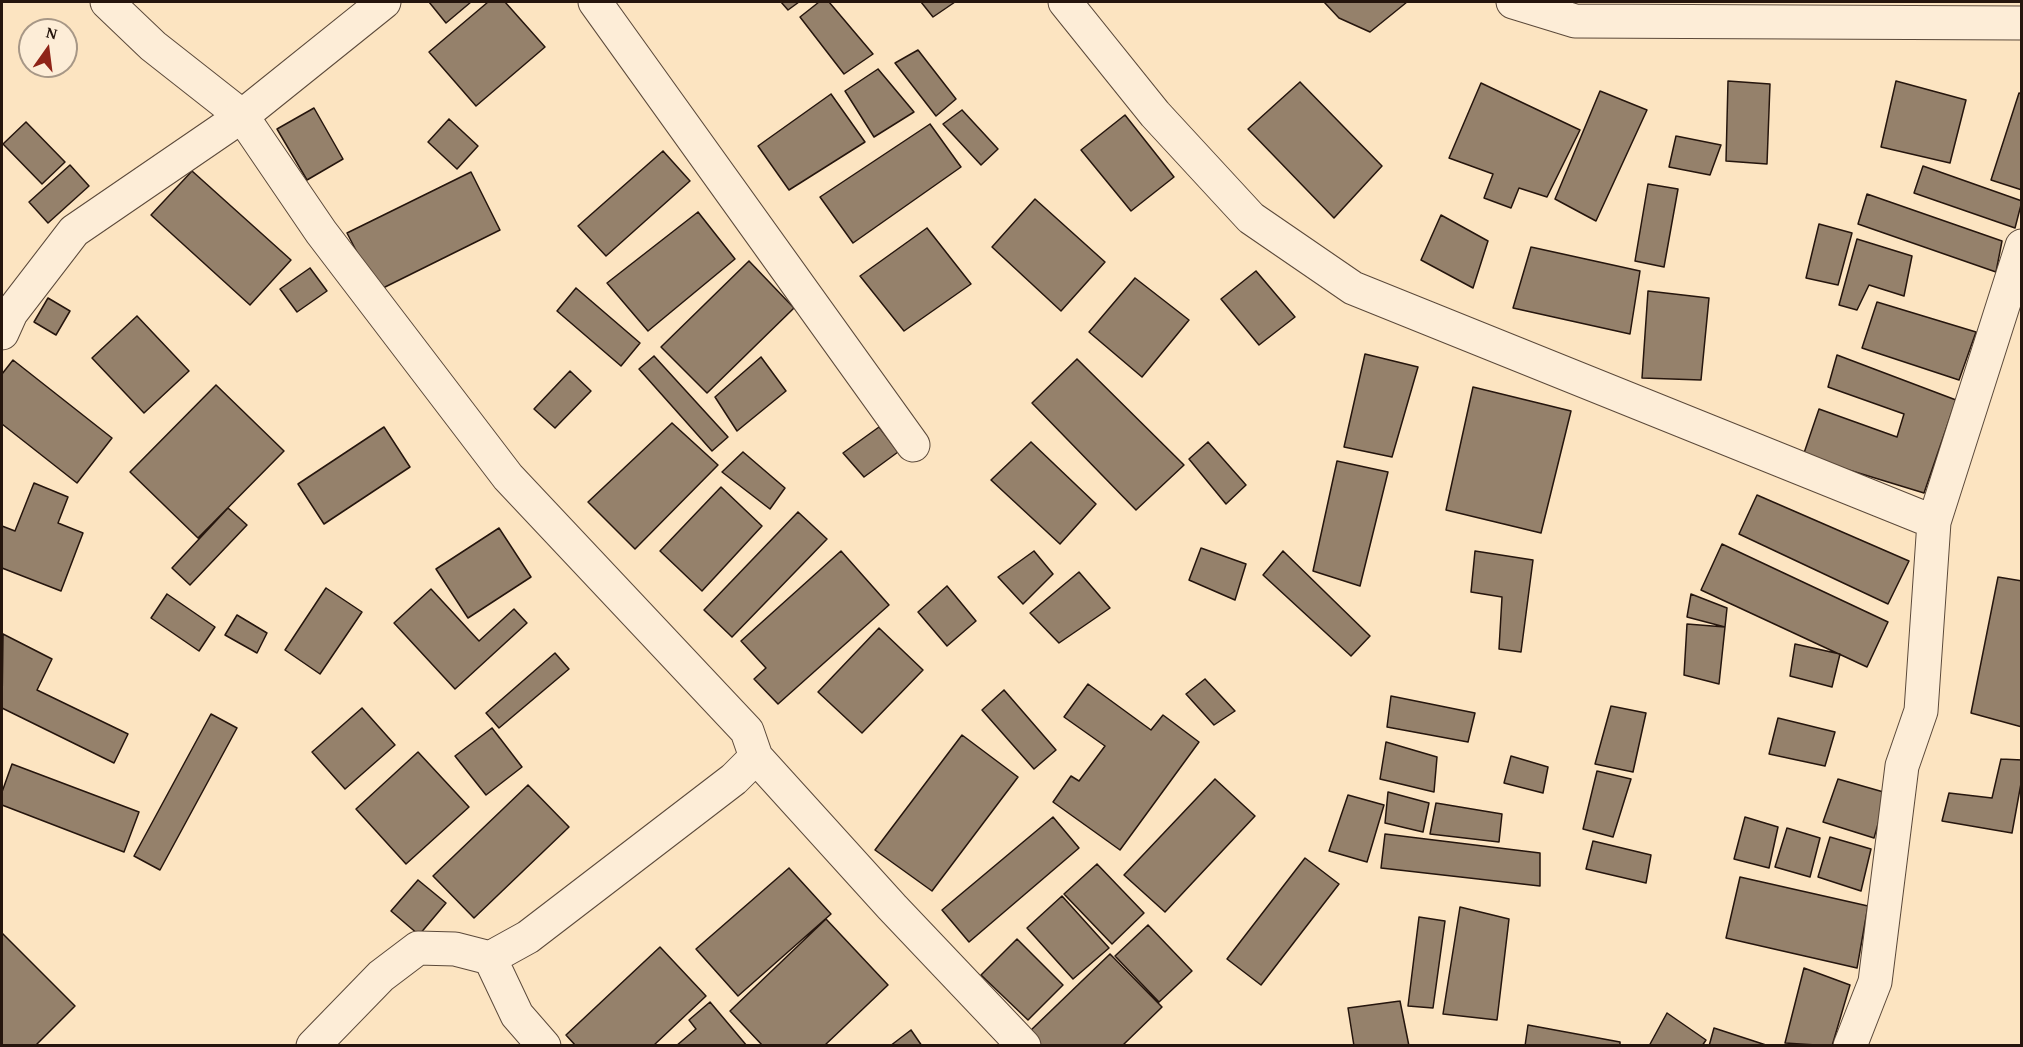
<!DOCTYPE html>
<style>
body{margin:0}
#map{position:relative;width:2023px;height:1047px;overflow:hidden;background:#fce4c1;font-family:"Gentium Book Plus",serif}
canvas{display:block}
.frame{position:absolute;inset:0;border:3px solid #25150d;pointer-events:none}
.north{position:absolute;left:18px;top:18px;width:60px;height:60px;box-sizing:border-box;background:#fdedd7;border:2px solid #a79786;border-radius:50%;rotate:14deg;font-size:16px;font-weight:700;line-height:24px;text-align:center;color:#25150d}
.north::after{content:'';display:block;margin:auto;width:21px;height:27px;background:#8f2418;clip-path:polygon(50% 0,100% 100%,50% 72%,0 100%)}
</style>
<div id="map">
<canvas width="2023" height="1047"></canvas>
<div class="frame"></div>
<div class="north">N</div>
</div>
<script>
const ctx = document.querySelector('canvas').getContext('2d');
ctx.lineJoin = 'round';
function fill(path, color) {
  ctx.fillStyle = color;
  ctx.fill(path, 'evenodd');
}
function toPath(rows) {
  const path = new Path2D();
  for (const r of rows) {
    path.moveTo(r[0], r[1]);
    for (let i = 2; i < r.length; i += 2) path.lineTo(r[i], r[i + 1]);
  }
  return path;
}
function trace(path, color, width, dash) {
  ctx.strokeStyle = color;
  ctx.lineWidth = width;
  ctx.lineCap = dash ? 'butt' : 'round';
  ctx.setLineDash(dash || []);
  ctx.stroke(path);
}
const building = toPath([
 [429,2,471,2,446,23,429,2],
 [488,2,505,2,545,47,476,106,429,52,488,2],
 [781,2,799,2,788,10,781,2],
 [819,2,829,2,873,54,844,74,800,17,819,2],
 [921,2,955,2,933,17,921,2],
 [1324,2,1407,2,1370,32,1339,18,1324,2],
 [918,50,956,99,936,116,895,63,918,50],
 [878,69,914,112,874,137,845,91,878,69],
 [1728,81,1770,84,1767,164,1726,161,1728,81],
 [1896,81,1966,100,1950,163,1881,147,1896,81],
 [1300,82,1382,166,1334,218,1248,129,1300,82],
 [1481,83,1580,130,1547,197,1519,188,1511,208,1484,198,1493,174,1449,158,1481,83],
 [1600,91,1647,110,1596,221,1555,199,1600,91],
 [2019,93,2022,94,2022,190,1991,180,2019,93],
 [831,94,865,142,789,190,758,146,831,94],
 [314,108,343,159,307,180,277,129,314,108],
 [962,110,998,149,981,165,943,124,962,110],
 [1125,115,1174,177,1131,211,1081,150,1125,115],
 [449,119,478,146,457,169,428,142,449,119],
 [26,122,65,162,42,184,3,144,26,122],
 [930,124,961,167,853,243,820,197,930,124],
 [1676,136,1721,145,1710,175,1669,167,1676,136],
 [663,151,690,181,606,256,578,226,663,151],
 [70,165,89,186,48,223,29,202,70,165],
 [1923,166,2022,201,2015,228,1914,193,1923,166],
 [192,171,291,260,250,305,151,215,192,171],
 [471,172,500,230,377,291,347,233,471,172],
 [1648,184,1678,189,1664,267,1635,261,1648,184],
 [1867,194,2002,241,1996,272,1858,224,1867,194],
 [1035,199,1105,262,1061,311,992,247,1035,199],
 [698,212,735,259,648,331,607,283,698,212],
 [1441,215,1488,241,1473,288,1421,260,1441,215],
 [1819,224,1852,233,1838,285,1806,278,1819,224],
 [927,228,971,284,904,331,860,276,927,228],
 [1857,239,1912,256,1904,296,1869,285,1857,310,1839,305,1857,239],
 [1531,247,1640,271,1630,334,1513,308,1531,247],
 [749,261,794,308,707,393,661,347,749,261],
 [310,268,327,291,297,312,280,289,310,268],
 [1256,271,1295,317,1259,345,1221,299,1256,271],
 [1135,278,1189,320,1142,377,1089,332,1135,278],
 [576,288,640,343,621,366,557,311,576,288],
 [1648,291,1709,298,1701,380,1642,378,1648,291],
 [48,298,70,311,56,335,34,322,48,298],
 [1877,302,1976,332,1959,380,1862,348,1877,302],
 [137,316,189,371,144,413,92,358,137,316],
 [1365,354,1418,367,1392,457,1344,447,1365,354],
 [1837,355,1956,400,1924,493,1803,456,1819,409,1897,437,1904,414,1828,387,1837,355],
 [654,356,728,437,712,451,639,369,654,356],
 [761,357,786,391,737,431,715,397,761,357],
 [1077,359,1184,465,1136,510,1032,403,1077,359],
 [13,360,112,438,77,483,2,424,2,374,13,360],
 [570,371,591,391,555,428,534,409,570,371],
 [216,385,284,451,198,538,130,472,216,385],
 [1473,387,1571,411,1541,533,1446,510,1473,387],
 [672,423,718,465,635,549,588,502,672,423],
 [384,427,410,467,324,524,298,484,384,427],
 [879,427,898,452,864,477,843,453,879,427],
 [1031,442,1096,504,1060,544,991,480,1031,442],
 [1208,442,1246,485,1226,504,1189,459,1208,442],
 [743,452,785,488,770,509,722,472,743,452],
 [1337,461,1388,472,1360,586,1313,571,1337,461],
 [34,483,68,497,58,523,83,533,61,591,2,568,2,526,15,531,34,483],
 [721,487,762,526,702,591,660,551,721,487],
 [1757,495,1909,561,1888,604,1739,534,1757,495],
 [228,508,247,525,190,585,172,568,228,508],
 [798,512,827,539,732,637,704,610,798,512],
 [499,528,531,577,468,618,436,569,499,528],
 [1722,544,1888,622,1867,667,1701,590,1722,544],
 [1201,548,1246,564,1235,600,1189,580,1201,548],
 [841,551,889,605,778,704,754,679,766,668,741,641,841,551],
 [1034,551,1053,574,1023,604,998,577,1034,551],
 [1283,551,1370,636,1351,656,1263,575,1283,551],
 [1475,551,1533,560,1521,652,1499,649,1502,597,1471,592,1475,551],
 [1079,572,1110,608,1059,643,1030,613,1079,572],
 [1998,577,2022,581,2022,727,1971,713,1998,577],
 [947,586,976,621,947,646,918,612,947,586],
 [326,588,362,612,320,674,285,650,326,588],
 [431,589,479,641,514,609,527,623,455,689,394,623,431,589],
 [167,594,215,627,199,651,151,618,167,594],
 [1691,594,1727,608,1725,627,1687,617,1691,594],
 [237,615,267,633,257,653,225,635,237,615],
 [1687,624,1725,627,1719,684,1684,675,1687,624],
 [879,628,923,670,862,733,818,692,879,628],
 [3,634,52,659,37,690,128,734,114,763,2,708,3,634],
 [1795,644,1840,654,1832,687,1790,676,1795,644],
 [555,653,569,669,499,728,486,713,555,653],
 [1205,679,1235,711,1214,725,1186,694,1205,679],
 [1088,684,1151,730,1163,715,1199,742,1120,850,1053,802,1071,776,1079,781,1105,746,1064,717,1088,684],
 [1004,690,1056,750,1034,769,982,710,1004,690],
 [1391,696,1475,713,1468,742,1387,727,1391,696],
 [1611,706,1646,713,1633,772,1595,764,1611,706],
 [362,708,395,745,345,789,312,752,362,708],
 [211,714,237,728,160,870,134,856,211,714],
 [1778,718,1835,732,1825,766,1769,754,1778,718],
 [492,728,522,767,486,795,455,756,492,728],
 [962,735,1018,777,932,891,875,850,962,735],
 [1386,742,1437,757,1434,792,1380,779,1386,742],
 [418,752,469,807,406,864,356,809,418,752],
 [1511,756,1548,767,1543,793,1504,783,1511,756],
 [2001,759,2022,760,2022,778,2012,833,1942,821,1949,793,1992,798,2001,759],
 [12,764,139,812,124,852,2,805,2,792,12,764],
 [1597,771,1631,779,1613,837,1583,829,1597,771],
 [1215,779,1255,816,1165,912,1124,875,1215,779],
 [1838,779,1887,793,1874,838,1823,822,1838,779],
 [528,785,569,827,474,918,433,876,528,785],
 [1388,792,1429,803,1423,832,1385,823,1388,792],
 [1348,795,1384,805,1367,862,1329,851,1348,795],
 [1436,803,1502,814,1499,842,1430,834,1436,803],
 [1053,817,1079,848,969,942,942,910,1053,817],
 [1745,817,1778,827,1769,868,1734,859,1745,817],
 [1787,828,1820,838,1810,877,1775,867,1787,828],
 [1385,834,1540,853,1540,886,1381,868,1385,834],
 [1830,837,1871,849,1861,891,1818,877,1830,837],
 [1593,841,1651,855,1646,883,1586,869,1593,841],
 [1305,858,1339,884,1261,985,1227,959,1305,858],
 [1097,864,1144,913,1112,944,1064,894,1097,864],
 [789,868,831,914,738,996,696,949,789,868],
 [1740,877,1868,906,1857,968,1726,938,1740,877],
 [418,880,446,903,419,935,391,911,418,880],
 [1062,896,1109,948,1073,979,1027,928,1062,896],
 [1460,907,1509,919,1497,1020,1443,1014,1460,907],
 [1419,917,1445,921,1433,1008,1408,1006,1419,917],
 [826,919,888,985,824,1046,763,1046,730,1011,826,919],
 [1148,925,1192,971,1159,1002,1115,956,1148,925],
 [2,933,75,1006,35,1046,2,1046,2,933],
 [1017,939,1063,985,1028,1020,981,975,1017,939],
 [660,947,706,996,653,1046,576,1046,566,1035,660,947],
 [1110,954,1162,1007,1122,1046,1042,1046,1029,1032,1110,954],
 [1804,968,1850,985,1832,1046,1785,1043,1804,968],
 [1400,1001,1409,1046,1354,1046,1348,1008,1400,1001],
 [710,1002,747,1046,676,1046,696,1029,689,1020,710,1002],
 [1667,1013,1706,1040,1702,1046,1649,1046,1667,1013],
 [1528,1025,1620,1042,1620,1046,1525,1046,1528,1025],
 [1714,1028,1769,1046,1709,1046,1714,1028],
 [911,1030,922,1046,890,1046,911,1030]
]);
fill(building, '#95816b');
trace(building, '#25150d', 1.5);
const minor = toPath([
 [107,2,153,46,242,116,321,232,508,477,747,731,756,757,892,907,1024,1046],
 [595,2,913,445],
 [1065,2,1155,114,1251,218,1353,288,1934,522],
 [1513,2,1575,21,2022,23],
 [490,958,517,1015,544,1046],
 [313,1046,381,976,418,948,455,949,490,958,528,937,734,779,756,757],
 [1850,1046,1875,982,1902,766,1921,711,1934,522,2022,246]
]);
const tertiary = toPath([
 [2,333,11,313,74,231,242,116,384,2]
]);
trace(minor, '#5b493a', 35);
trace(tertiary, '#5b493a', 35);
trace(minor, '#fdedd7', 33);
trace(tertiary, '#fdedd7', 33);
</script>
